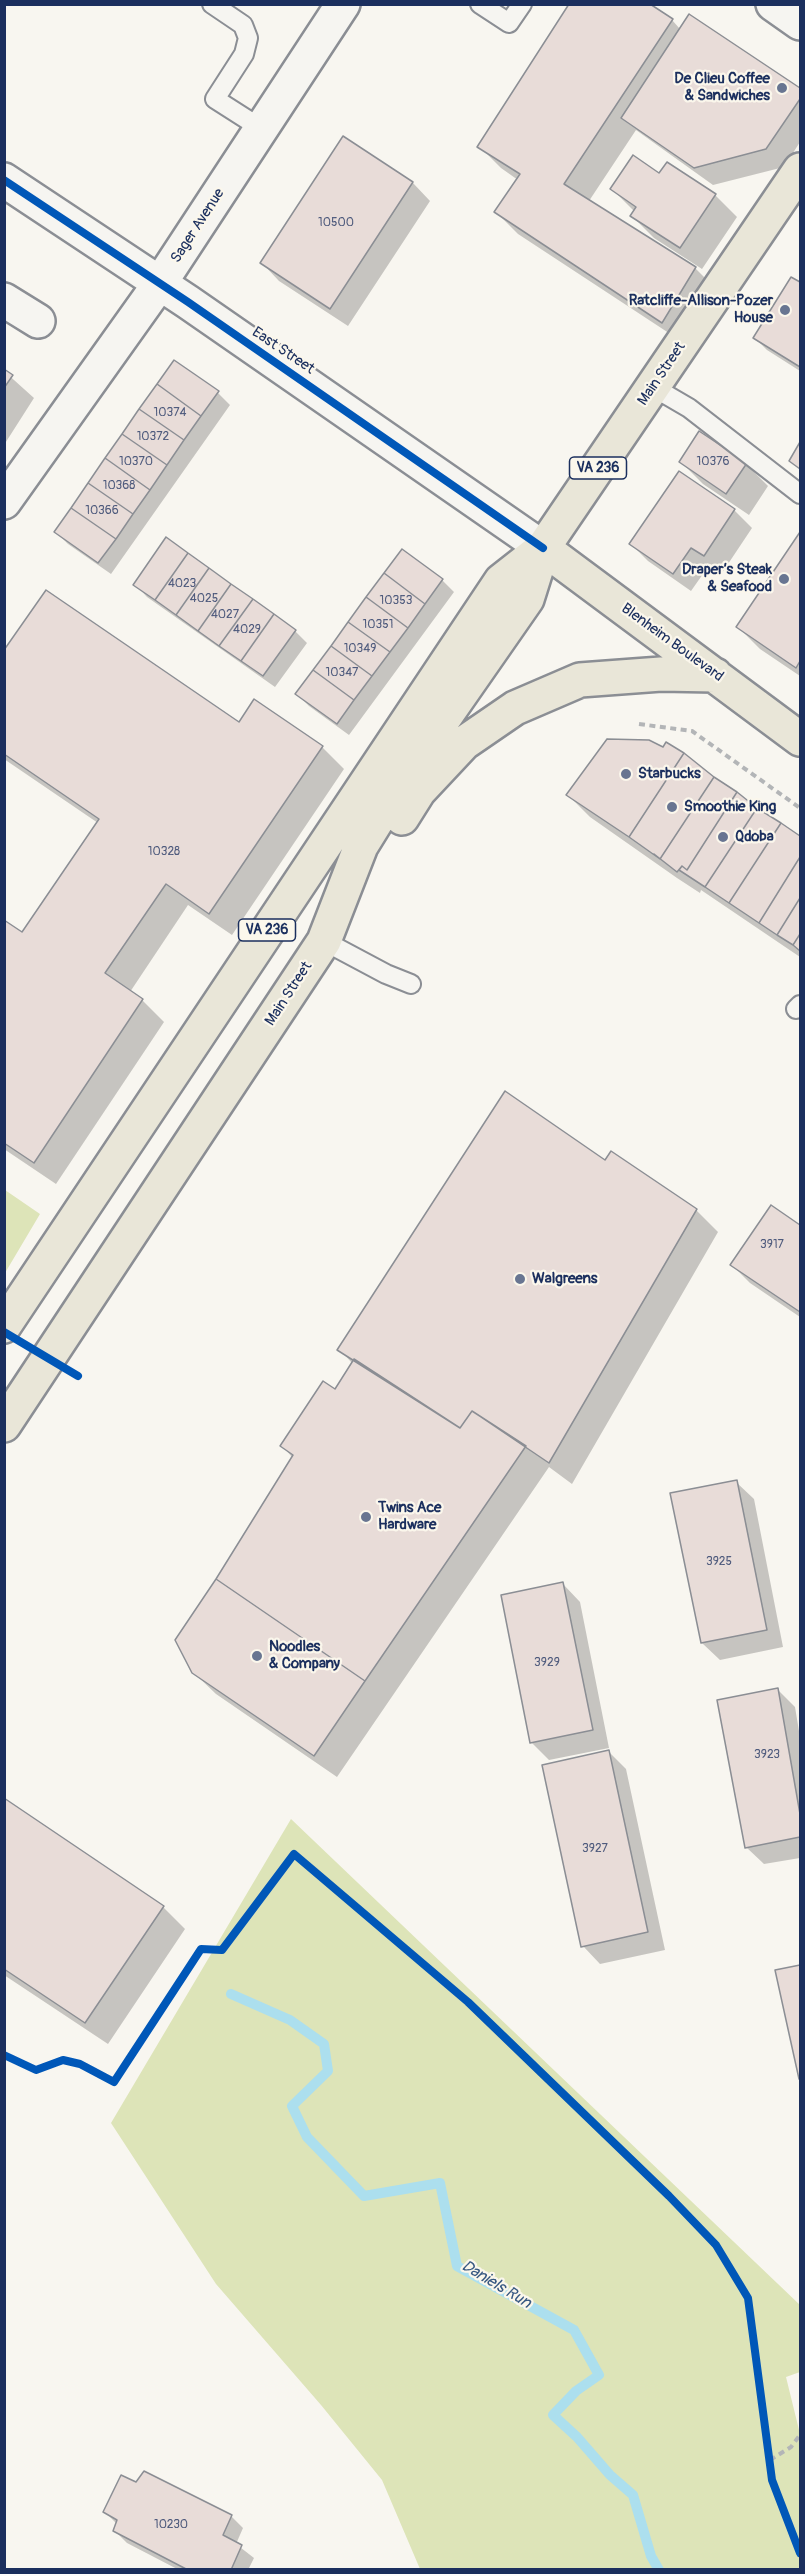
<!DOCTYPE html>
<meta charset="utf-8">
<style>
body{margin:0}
#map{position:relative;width:805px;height:2574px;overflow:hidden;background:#f8f6f0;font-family:Pangolin,sans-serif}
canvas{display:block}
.frame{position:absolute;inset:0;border:6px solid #1b2f5e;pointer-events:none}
</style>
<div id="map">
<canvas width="805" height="2574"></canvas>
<div class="frame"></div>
</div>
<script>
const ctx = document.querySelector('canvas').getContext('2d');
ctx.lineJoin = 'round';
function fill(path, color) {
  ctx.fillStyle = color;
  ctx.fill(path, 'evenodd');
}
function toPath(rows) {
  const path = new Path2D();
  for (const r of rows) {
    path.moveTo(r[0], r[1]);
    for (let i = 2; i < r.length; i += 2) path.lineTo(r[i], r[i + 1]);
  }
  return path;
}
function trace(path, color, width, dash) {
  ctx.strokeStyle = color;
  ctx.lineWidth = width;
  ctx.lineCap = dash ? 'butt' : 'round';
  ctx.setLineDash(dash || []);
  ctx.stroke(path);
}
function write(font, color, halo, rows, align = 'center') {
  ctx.font = font + ' Pangolin,sans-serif';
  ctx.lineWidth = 4.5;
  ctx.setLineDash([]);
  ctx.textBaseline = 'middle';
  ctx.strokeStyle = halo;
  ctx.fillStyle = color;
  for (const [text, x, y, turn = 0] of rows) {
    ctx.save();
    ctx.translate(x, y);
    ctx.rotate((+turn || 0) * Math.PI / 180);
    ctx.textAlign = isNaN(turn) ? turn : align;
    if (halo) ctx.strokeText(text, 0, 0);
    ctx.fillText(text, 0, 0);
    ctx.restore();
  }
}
fill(toPath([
 [5,1190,40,1214,5,1273],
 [291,1819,800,2305,800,2372,786,2377,800,2434,800,2569,420,2569,382,2480,321,2405,216,2284,111,2123]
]), '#dde4b8');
fill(toPath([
 [689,16,800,90,800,142,784,167,713,185,636,130,589,201,695,268,717,290,684,343,518,234,496,212,518,180,501,168,479,146,672,20,680,29],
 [343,138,413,183,430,201,348,326,279,281,262,263],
 [660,175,715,195,737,217,702,269,654,238,632,216,635,212,612,189],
 [792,279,800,284,800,371,767,350,755,338],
 [4,371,34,398,4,445],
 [218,393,230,405,111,574,68,544,56,532],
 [681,462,746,464,768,486,749,515,703,484],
 [734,510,752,528,722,573,710,564,691,591,648,561,631,544],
 [800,534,800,676,760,649,738,627],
 [442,580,454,592,349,735,309,706,297,694],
 [135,584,295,631,307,643,275,687,147,597],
 [4,653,239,724,255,701,322,747,344,769,232,935,188,905,130,992,142,1000,164,1022,56,1184,4,1149,4,922,22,935,98,823,4,759],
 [667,744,800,838,800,957,701,890,700,893,677,878,590,817,568,795,663,749],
 [606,1162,696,1210,718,1232,572,1484,549,1467,337,1777,216,1694,193,1672,293,1458,282,1446,335,1391,353,1364,339,1349],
 [771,1207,800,1227,800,1317,750,1283,732,1265],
 [736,1482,754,1499,783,1647,720,1660,702,1643],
 [563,1584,580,1602,609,1748,549,1760,531,1742],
 [778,1690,795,1707,800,1737,800,1858,764,1864,746,1847],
 [609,1752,626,1769,665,1950,600,1964,583,1946],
 [4,1800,163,1907,185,1929,108,2044,4,1975],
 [800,1966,800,2079,777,1971],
 [105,2512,231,2516,243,2528,236,2544,254,2558,248,2570,179,2570,127,2543,115,2531,117,2524]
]), '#0003');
trace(toPath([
 [231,1994,290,2020,324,2044,328,2071,292,2106,307,2137,364,2196,440,2183,457,2266,574,2330,599,2375,576,2391,553,2415,577,2437,610,2475,633,2495,651,2556,659,2570]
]), '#acdfee', 10);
const building = toPath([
 [569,4,650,4,673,19,564,184,696,267,662,323,494,212,520,174,477,147,569,4],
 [689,14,800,88,800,99,766,149,694,168,621,118,689,14],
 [343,136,413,182,330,309,260,263,343,136],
 [633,155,659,173,667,162,716,194,680,248,630,216,636,207,610,189,633,155],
 [791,277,800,282,800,367,753,338,791,277],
 [174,360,219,391,201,416,157,384,174,360],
 [4,369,13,375,4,388,4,369],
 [157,384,201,416,184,440,139,409,157,384],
 [139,409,184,440,167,465,122,434,139,409],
 [699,431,747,463,726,494,679,462,699,431],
 [122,434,167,465,150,490,105,458,122,434],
 [800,442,800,469,789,461,800,442],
 [105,458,150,490,133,514,88,483,105,458],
 [679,471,735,509,704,556,691,548,673,574,629,544,679,471],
 [88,483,133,514,116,539,71,508,88,483],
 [71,508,116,539,98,563,54,532,71,508],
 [800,532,800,661,796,668,736,627,800,532],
 [166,537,188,553,155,600,133,585,166,537],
 [402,549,443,579,425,604,384,573,402,549],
 [188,553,209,568,176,615,155,600,188,553],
 [209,568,231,584,198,631,176,615,209,568],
 [384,573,425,604,408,628,366,597,384,573],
 [231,584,253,599,219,646,198,631,231,584],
 [46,590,239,722,254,699,323,746,209,914,166,884,105,973,143,999,34,1163,4,1143,4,920,22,932,99,819,4,754,4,650,46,590],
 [366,597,408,628,390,652,348,622,366,597],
 [253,599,274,614,241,661,219,646,253,599],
 [274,614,296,630,263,676,241,661,274,614],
 [348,622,390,652,372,676,331,646,348,622],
 [331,646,372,676,354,700,313,670,331,646],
 [313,670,354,700,337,724,295,694,313,670],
 [607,739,649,740,663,747,666,742,684,753,629,837,566,795,607,739],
 [684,753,714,777,660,859,629,837,684,753],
 [714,777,737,792,687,870,682,866,677,872,654,854,660,859,714,777],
 [737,792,757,808,705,887,679,870,682,866,687,870,737,792],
 [757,808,781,823,729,903,705,887,757,808],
 [781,823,800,836,800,857,759,923,729,903,781,823],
 [800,857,800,898,777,935,759,923,800,857],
 [800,898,800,934,793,945,777,935,800,898],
 [800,934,800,951,793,945,800,934],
 [505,1091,605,1160,611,1151,697,1209,549,1463,472,1411,460,1428,337,1350,505,1091],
 [771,1205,800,1225,800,1312,730,1265,771,1205],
 [354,1359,460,1428,472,1411,526,1446,365,1681,216,1579,293,1455,280,1446,323,1381,335,1389,354,1359],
 [737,1480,767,1630,701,1643,670,1493,737,1480],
 [216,1579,365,1681,314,1756,192,1673,175,1640,216,1579],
 [563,1582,593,1730,530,1743,501,1595,563,1582],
 [778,1688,800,1814,800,1837,745,1848,717,1700,778,1688],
 [609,1750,648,1932,581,1947,542,1765,609,1750],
 [4,1798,164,1906,85,2023,4,1969,4,1798],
 [800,1965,800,2079,799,2079,775,1970,800,1965],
 [144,2471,232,2515,223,2535,242,2545,231,2570,188,2570,113,2531,117,2520,103,2512,121,2475,136,2482,144,2471]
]);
fill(building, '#e8dcd8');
trace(building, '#8b8e94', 1.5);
const service = toPath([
 [212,4,243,25,248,38,244,54,215,99,262,129],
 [480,4,509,23,522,4],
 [653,387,689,408,800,494],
 [324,941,386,974,411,984],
 [796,1009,800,1005]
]);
const minor = toPath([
 [4,300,38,321]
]);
const tertiary = toPath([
 [773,4,800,23],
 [4,180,188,302,543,548],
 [4,502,160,283,343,4]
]);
const primary = toPath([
 [543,548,800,739],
 [402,818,419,791,464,743,515,708,580,680,661,674,715,675],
 [4,1326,501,581,543,548],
 [4,1425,324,941,361,846,408,770,527,599,543,548,800,170]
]);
trace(service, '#8b8e94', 22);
trace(minor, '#8b8e94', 38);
trace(tertiary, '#8b8e94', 38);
trace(primary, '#8b8e94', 38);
trace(toPath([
 [639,724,692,731,800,808],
 [770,2460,791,2447,800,2435]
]), '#b3b5b7', 4, [6, 4.5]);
trace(service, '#f6f5f1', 18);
trace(minor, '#f6f5f1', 33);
trace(tertiary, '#f6f5f1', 33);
trace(primary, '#e9e6d8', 33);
trace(toPath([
 [4,180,188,302,543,548],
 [4,1332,78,1376],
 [4,2055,36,2070,63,2060,80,2064,114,2082,201,1949,222,1950,294,1854,468,2002,669,2196,716,2245,748,2298,772,2480,800,2553]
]), '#0057b8', 8);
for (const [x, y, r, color] of [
 [782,88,6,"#687591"],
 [785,310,6,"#687591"],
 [784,579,6,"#687591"],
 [626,774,6,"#687591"],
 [672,807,6,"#687591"],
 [723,837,6,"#687591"],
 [520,1279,6,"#687591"],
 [366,1517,6,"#687591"],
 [257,1656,6,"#687591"]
]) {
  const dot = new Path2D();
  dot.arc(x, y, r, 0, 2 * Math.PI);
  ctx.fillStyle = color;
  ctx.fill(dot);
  trace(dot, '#fbf7ec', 2);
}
write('12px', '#4f5b7d', null, [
 ["10500",336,223],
 ["10374",170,413],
 ["10372",153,437],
 ["10370",136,462],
 ["10376",713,462],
 ["10368",119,486],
 ["10366",102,511],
 ["4023",182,584],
 ["4025",204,599],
 ["10353",396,601],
 ["4027",225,615],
 ["10351",378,625],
 ["4029",247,630],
 ["10349",360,649],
 ["10347",342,673],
 ["10328",164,852],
 ["3917",772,1245],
 ["3925",719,1562],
 ["3929",547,1663],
 ["3923",767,1755],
 ["3927",595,1849],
 ["10230",171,2525]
]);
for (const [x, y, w] of [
 [598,468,57],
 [267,930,57]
]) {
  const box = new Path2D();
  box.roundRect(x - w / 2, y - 11, w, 22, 4.5);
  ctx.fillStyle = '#fbf7ec';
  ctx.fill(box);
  trace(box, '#1b2f5e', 1.5);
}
write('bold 14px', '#1b2f5e', null, [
 ["VA 236",598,468],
 ["VA 236",267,930]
]);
write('bold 15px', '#1b2f5e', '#fbf7ec', [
 ["De Clieu Coffee",770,79,"right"],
 ["& Sandwiches",770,96,"right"],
 ["Ratcliffe-Allison-Pozer",773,301,"right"],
 ["House",773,318,"right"],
 ["Draper’s Steak",772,570,"right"],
 ["& Seafood",772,587,"right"],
 ["Starbucks",638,774],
 ["Smoothie King",684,807],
 ["Qdoba",735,837],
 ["Walgreens",532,1279],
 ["Twins Ace",378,1508],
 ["Hardware",378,1525],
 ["Noodles",269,1647],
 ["& Company",269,1664]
], 'left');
write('15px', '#1b2f5e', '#fbf7ec', [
 ["Sager Avenue",198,226,-57],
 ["East Street",283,351,34],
 ["Main Street",662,374,-56],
 ["Blenheim Boulevard",672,643,36],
 ["Main Street",289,994,-57]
]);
write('italic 16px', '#375882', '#fbf7ec', [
 ["Daniels Run",496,2285,31]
]);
</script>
